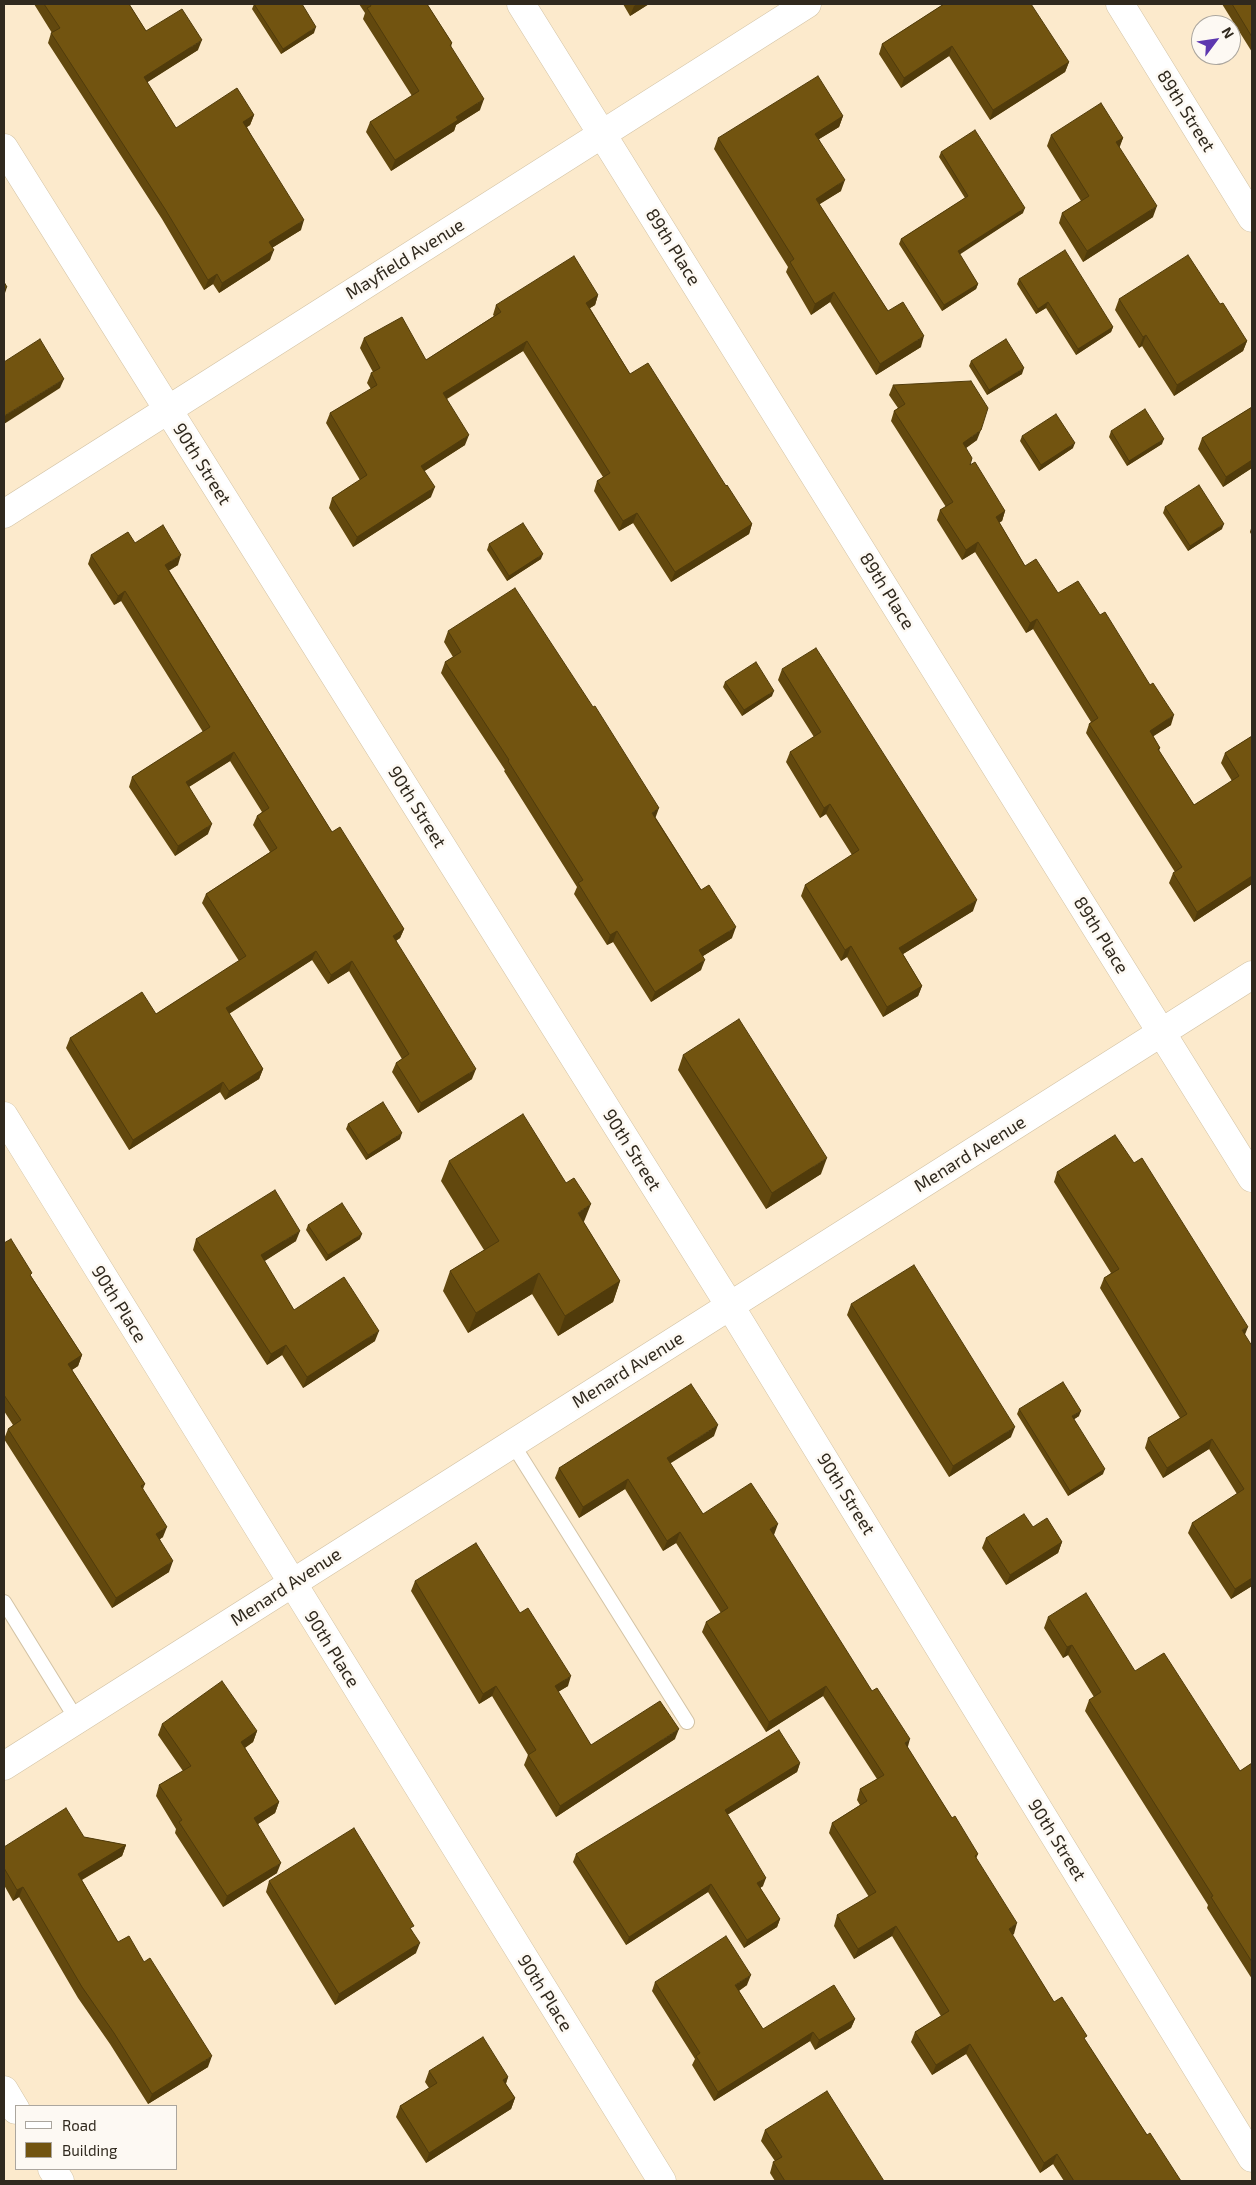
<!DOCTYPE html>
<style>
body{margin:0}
#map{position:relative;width:1256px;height:2185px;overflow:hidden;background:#fceacc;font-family:"Exo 2",sans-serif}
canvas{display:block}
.frame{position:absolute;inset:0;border:5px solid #30291e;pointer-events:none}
.legend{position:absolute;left:15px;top:2105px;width:162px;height:65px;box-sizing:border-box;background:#fdf9f3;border:1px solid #aba69e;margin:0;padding:6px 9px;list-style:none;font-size:15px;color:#30291e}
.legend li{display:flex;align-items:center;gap:10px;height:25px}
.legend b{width:25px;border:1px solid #aba69e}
.north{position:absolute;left:1191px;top:15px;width:50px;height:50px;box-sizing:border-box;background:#fdf9f3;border:1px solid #aba69e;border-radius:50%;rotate:59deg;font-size:14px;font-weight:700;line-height:20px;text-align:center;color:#30291e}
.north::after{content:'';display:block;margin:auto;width:18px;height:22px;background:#5d37af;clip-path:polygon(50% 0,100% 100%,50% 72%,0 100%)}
</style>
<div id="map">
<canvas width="1256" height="2185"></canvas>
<div class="frame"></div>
<ul class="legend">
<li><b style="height:6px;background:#fff"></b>Road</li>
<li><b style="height:14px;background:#725410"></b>Building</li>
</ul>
<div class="north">N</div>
</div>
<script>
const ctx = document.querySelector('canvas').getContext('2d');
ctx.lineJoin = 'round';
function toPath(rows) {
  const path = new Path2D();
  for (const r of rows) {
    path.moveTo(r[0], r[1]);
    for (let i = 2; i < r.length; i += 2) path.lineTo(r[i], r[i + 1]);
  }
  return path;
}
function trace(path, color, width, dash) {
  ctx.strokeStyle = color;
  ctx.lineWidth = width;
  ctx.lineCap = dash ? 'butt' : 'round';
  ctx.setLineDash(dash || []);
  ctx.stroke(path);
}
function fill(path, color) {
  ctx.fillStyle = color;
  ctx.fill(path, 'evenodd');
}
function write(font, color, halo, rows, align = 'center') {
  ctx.font = font + ' "Exo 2",sans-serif';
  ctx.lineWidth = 5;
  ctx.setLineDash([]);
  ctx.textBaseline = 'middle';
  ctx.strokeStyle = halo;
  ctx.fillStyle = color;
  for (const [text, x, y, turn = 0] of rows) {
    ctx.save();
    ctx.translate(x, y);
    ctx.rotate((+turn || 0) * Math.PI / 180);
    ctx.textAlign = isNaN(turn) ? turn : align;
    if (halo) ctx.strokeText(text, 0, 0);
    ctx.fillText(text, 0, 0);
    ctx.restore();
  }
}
const service = toPath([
 [512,1443,687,1722],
 [4,1602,77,1720]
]);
const minor = toPath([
 [521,4,1252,1178],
 [1120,4,1252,218],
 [4,148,730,1306,1252,2158],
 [4,514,807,4],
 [4,1116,662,2181],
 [4,1766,1252,975],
 [4,2090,16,2110],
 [52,2169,60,2181]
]);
trace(service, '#d3c3a5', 16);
trace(minor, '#d3c3a5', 29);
trace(service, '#fff', 14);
trace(minor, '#fff', 28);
fill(toPath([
 [34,4,129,4,146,31,198,50,147,82,176,128,254,115,250,125,247,127,301,230,272,248,270,260,219,293,213,284,204,290,162,219,48,43,51,33,52,33],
 [254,4,314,33,281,54,252,9],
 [359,4,427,4,452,43,451,47,480,110,456,125,454,131,391,171,366,132,370,122,412,96,363,19,365,13],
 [623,4,649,4,630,16],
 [944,4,1069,62,1065,72,990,120,949,56,901,88,879,54,882,44],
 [1222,4,1252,4,1252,52],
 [843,116,839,127,819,139,841,191,819,204,888,311,921,347,876,375,830,302,811,315,786,272,788,267,714,149,718,138],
 [1051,135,1123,138,1119,147,1153,217,1083,262,1059,223,1062,213,1081,201,1047,146],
 [941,152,1023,213,959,254,978,284,976,289,942,311,899,244,901,239,965,198,939,157],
 [1019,279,1113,327,1111,332,1076,355,1046,308,1036,314,1017,284],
 [598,295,595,305,590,308,630,374,726,486,752,524,749,534,671,582,633,523,619,531,594,491,597,481,603,477,523,351,447,399,465,445,424,471,431,497,353,547,329,508,332,498,360,480,326,423,330,413,371,389,367,383,371,373,373,372,360,348,364,338,426,360,494,316,493,315,496,305],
 [1119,299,1220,304,1247,341,1243,351,1174,396,1142,346,1139,348,1115,310],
 [971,361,1022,374,987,395,969,366],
 [893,385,977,440,966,448,970,465,1005,511,1002,521,999,522,1025,566,1058,593,1100,615,1171,725,1153,736,1160,748,1159,751,1194,805,1232,781,1221,763,1225,753,1252,736,1252,884,1194,922,1169,883,1173,873,1175,872,1086,733,1089,724,1091,722,1033,629,1026,633,975,552,962,560,937,520,940,510,946,507,891,421,894,411,898,408,889,395],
 [1252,407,1252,468,1223,487,1198,449,1202,438],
 [1111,431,1162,444,1127,466,1109,437],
 [1022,436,1073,448,1039,471,1020,441],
 [1165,507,1222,529,1188,551,1163,513],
 [1252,525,1252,536,1250,532],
 [135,543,178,565,169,570,332,832,404,929,400,938,396,941,472,1079,418,1113,392,1072,396,1063,402,1059,349,971,328,984,312,960,229,1014,263,1069,259,1079,225,1100,220,1092,129,1150,66,1048,70,1038,156,1014,239,961,202,903,206,894,270,852,253,825,257,816,262,812,230,761,189,787,208,834,175,856,129,787,132,777,203,732,121,601,114,605,88,564,91,555],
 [489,544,541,559,507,581,487,550],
 [448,631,656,818,732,938,703,956,701,970,651,1002,613,942,607,945,574,894,577,887,504,771,505,770,441,673,445,662,453,657,444,642],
 [782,669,973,911,903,954,922,986,918,996,883,1017,847,957,841,961,801,896,805,885,852,855,826,814,820,818,786,762,790,752,814,737,778,680],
 [725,682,772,696,742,716,723,687],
 [683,1055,821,1174,766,1209,678,1070],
 [348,1124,400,1139,366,1160,346,1129],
 [449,1161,584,1223,620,1281,613,1302,558,1336,532,1294,468,1333,443,1291,450,1271,484,1250,441,1181],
 [1057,1172,1245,1334,1252,1586,1231,1599,1188,1533,1192,1523,1237,1494,1209,1449,1163,1478,1145,1448,1148,1438,1180,1418,1100,1288,1104,1278,1111,1273,1054,1182],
 [308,1225,360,1239,326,1261,306,1230],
 [196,1239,296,1241,264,1261,294,1310,375,1341,303,1388,282,1355,267,1365,193,1250],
 [4,1243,31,1276,82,1355,78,1366,72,1370,145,1484,143,1489,163,1537,160,1539,169,1572,112,1608,4,1439,8,1429,13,1425,4,1411],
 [851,1304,1011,1437,949,1477,847,1315],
 [1019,1409,1079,1416,1074,1419,1103,1474,1068,1496,1017,1414],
 [714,1436,670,1463,703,1514,774,1535,773,1535,952,1818,978,1854,976,1859,1014,1934,1012,1935,1054,2002,1085,2040,1147,2135,1181,2181,1064,2181,1053,2164,1040,2173,966,2054,932,2075,911,2042,915,2032,941,2016,892,1936,854,1959,834,1926,837,1915,869,1897,829,1833,832,1823,860,1805,857,1800,860,1789,877,1779,823,1696,766,1732,702,1632,706,1622,721,1613,676,1543,663,1551,625,1489,579,1518,555,1478,559,1468],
 [1033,1527,1062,1542,1058,1553,1006,1585,982,1548,986,1538],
 [415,1581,520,1613,568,1686,558,1692,591,1745,675,1739,556,1817,524,1765,528,1755,492,1696,479,1704,411,1591],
 [1048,1617,1135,1671,1240,1771,1252,1763,1252,1979,1207,1908,1208,1905,1085,1711,1089,1700,1094,1697,1068,1655,1063,1658,1044,1628],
 [162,1724,257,1731,253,1742,245,1748,279,1802,275,1813,258,1824,277,1873,223,1907,175,1833,176,1829,156,1796,159,1785,183,1771,158,1735],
 [800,1763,797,1772,727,1815,763,1886,760,1888,780,1919,777,1927,744,1948,708,1892,626,1945,573,1862,576,1854],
 [84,1837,126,1845,122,1856,82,1880,118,1942,208,2067,148,2104,110,2044,78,1998,19,1897,13,1901,4,1885,4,1847],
 [269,1881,412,1930,416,1953,335,2005,266,1892],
 [655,1982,747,1985,739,1991,763,2029,855,2019,851,2028,815,2050,810,2041,714,2101,692,2065,695,2059,652,1991],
 [429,2071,508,2077,506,2084,515,2098,511,2109,426,2163,396,2117,400,2106,429,2088,425,2082],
 [765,2130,884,2181,775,2181,770,2173,773,2162,775,2161,761,2141]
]), '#62480e');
fill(toPath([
 [637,4,649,4,630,16,634,6],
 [316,27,314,33,281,54,283,49],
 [202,40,198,50,140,87,144,77],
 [952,46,949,56,901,88,904,78],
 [1069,62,1065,72,990,120,993,110],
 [484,99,480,110,456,125,454,131,391,171,395,160,456,117],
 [254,115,250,125,239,132,243,122],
 [843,116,839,127,811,144,815,134],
 [1123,138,1119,149,1116,142],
 [845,180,841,191,812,209,816,199],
 [1157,206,1153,217,1083,262,1087,251],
 [1025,208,1023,213,956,257,958,251],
 [304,220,301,230,265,252,269,242],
 [274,250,270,260,219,293,222,283],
 [217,274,213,284,204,290,208,280],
 [978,284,976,289,942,311,944,305],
 [7,287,4,296,4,289],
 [834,292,830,302,811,315,815,304],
 [598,295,595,305,582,313,586,303],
 [1048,302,1046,308,1036,314,1038,309],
 [1113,327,1111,332,1076,355,1078,349],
 [1146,335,1142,346,1139,348,1143,337],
 [924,336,921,347,876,375,880,364],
 [527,341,523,351,439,403,443,393],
 [1247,341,1243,351,1174,396,1177,385],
 [1024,368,1022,374,987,395,989,390],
 [64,379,60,388,4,424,4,416],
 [981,430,977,440,959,453,963,443],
 [469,435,465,445,417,476,421,466],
 [1164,439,1162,444,1127,466,1129,461],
 [1075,443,1073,448,1039,471,1041,465],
 [1252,460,1252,468,1223,487,1226,477],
 [435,487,431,497,353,547,357,537],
 [1005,511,1002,521,992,527,996,517],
 [637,513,633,523,619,531,623,521],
 [752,524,749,534,671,582,675,572],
 [1224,524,1222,529,1188,551,1190,546],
 [978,542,975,552,962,560,966,550],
 [543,554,541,559,507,581,509,576],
 [181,555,178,565,162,575,165,565],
 [125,591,121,601,114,605,118,596],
 [1037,619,1033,629,1026,633,1030,623],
 [774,691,772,696,742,716,744,710],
 [1174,715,1171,725,1146,741,1150,731],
 [234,752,230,761,182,791,186,782],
 [830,804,826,814,820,818,824,808],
 [659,808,655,819,652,813],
 [212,824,208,834,175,856,178,846],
 [1252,876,1252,884,1194,922,1197,912],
 [977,900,973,911,895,959,899,948],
 [736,927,732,938,695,961,699,950],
 [404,929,400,938,389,945,393,936],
 [617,931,613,942,607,945,610,935],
 [851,946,847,957,841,961,845,950],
 [316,951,312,960,222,1018,226,1008],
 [705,960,701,970,651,1002,655,992],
 [352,961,349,971,328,984,331,975],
 [922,986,918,996,883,1017,887,1007],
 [263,1069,259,1079,225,1100,229,1091],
 [476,1069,472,1079,418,1113,421,1103],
 [223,1082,220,1092,129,1150,133,1140],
 [402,1133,400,1139,366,1160,368,1155],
 [827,1158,821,1174,766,1209,772,1193],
 [591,1204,583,1224,578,1213],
 [300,1231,296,1241,257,1266,261,1255],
 [362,1234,360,1239,326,1261,328,1255],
 [539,1273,532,1294,468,1333,476,1313],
 [620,1281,613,1302,558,1336,565,1316],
 [1248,1327,1244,1337,1242,1330],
 [379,1331,375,1341,303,1388,307,1377],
 [286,1345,282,1355,267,1365,271,1354],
 [82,1355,78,1366,64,1375,68,1364],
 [1081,1411,1079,1416,1070,1422,1072,1416],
 [718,1425,714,1436,663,1468,667,1458],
 [1015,1427,1011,1437,949,1477,953,1466],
 [1212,1439,1209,1449,1163,1478,1167,1468],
 [1105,1469,1103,1474,1068,1496,1070,1491],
 [628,1479,625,1489,579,1518,583,1507],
 [778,1524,774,1535,766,1540,770,1529],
 [167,1527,163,1537,152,1544,156,1534],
 [680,1532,676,1543,663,1551,667,1541],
 [1062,1542,1058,1553,1006,1585,1010,1575],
 [173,1561,169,1572,112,1608,116,1598],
 [1252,1578,1252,1586,1231,1599,1235,1589],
 [1072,1645,1068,1655,1063,1658,1067,1647],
 [571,1676,568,1686,551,1696,555,1686],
 [496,1686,492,1696,479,1704,483,1694],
 [826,1686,823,1696,766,1732,769,1722],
 [679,1729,675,1739,556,1817,560,1806],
 [257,1731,253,1742,237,1753,241,1742],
 [910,1739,907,1750,905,1743],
 [800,1763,797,1772,722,1818,725,1810],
 [279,1802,275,1813,250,1829,254,1818],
 [126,1845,122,1856,74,1884,78,1874],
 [281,1863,277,1873,223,1907,227,1896],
 [766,1878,763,1886,754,1892,757,1883],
 [711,1884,708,1892,626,1945,629,1937],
 [23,1887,19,1897,13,1901,17,1890],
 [780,1919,777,1927,744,1948,747,1940],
 [1017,1923,1014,1934,1005,1939,1009,1929],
 [896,1926,892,1936,854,1959,858,1949],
 [420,1943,416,1953,335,2005,339,1994],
 [751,1975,747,1985,732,1995,735,1985],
 [855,2019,851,2028,815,2050,819,2040],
 [813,2032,810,2041,714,2101,718,2092],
 [970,2044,966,2054,932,2075,936,2065],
 [212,2056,208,2067,148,2104,152,2094],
 [508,2077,504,2088,503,2080],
 [515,2098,511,2109,426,2163,429,2153],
 [1057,2154,1053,2164,1040,2173,1044,2163]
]), '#503b0b');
const building = toPath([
 [44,4,129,4,146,31,182,9,202,40,144,77,176,128,237,88,254,115,243,122,304,220,269,242,274,250,222,283,217,274,208,280,165,209,51,33,60,28,44,4],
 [254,4,302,4,316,27,283,49,254,4],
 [370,4,427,4,452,43,450,45,484,99,456,117,458,120,395,160,370,122,419,91,367,8,371,6,370,4],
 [944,4,1031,4,1069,62,993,110,952,46,904,78,882,44,944,4],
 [1232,4,1252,4,1252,37,1232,4],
 [818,76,843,116,815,134,845,180,816,199,888,311,903,302,924,336,880,364,834,292,815,304,790,262,794,259,718,138,818,76],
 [1101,103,1123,138,1116,142,1157,206,1087,251,1062,213,1089,196,1051,135,1101,103],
 [975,130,1025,208,958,251,978,284,944,305,901,239,968,196,941,152,975,130],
 [1065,250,1113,327,1078,349,1048,302,1038,309,1019,279,1065,250],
 [1188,255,1220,304,1223,303,1247,341,1177,385,1146,335,1143,337,1119,299,1188,255],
 [574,256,598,295,586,303,630,374,648,363,726,486,727,485,752,524,675,572,637,513,623,521,597,481,610,473,527,341,443,393,469,435,421,466,435,487,357,537,332,498,367,475,330,413,377,385,371,373,380,368,364,338,402,317,426,360,501,312,496,305,574,256],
 [4,282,7,287,4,289,4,282],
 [40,339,64,379,4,416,4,362,40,339],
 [1006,339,1024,368,989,390,971,361,1006,339],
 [971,381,988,408,981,430,963,443,972,458,970,465,975,462,1005,511,996,517,1025,566,1036,559,1058,593,1078,581,1100,615,1105,612,1150,685,1153,683,1174,715,1150,731,1160,748,1158,749,1194,805,1239,776,1225,753,1252,736,1252,876,1197,912,1173,873,1182,867,1089,724,1098,718,1037,619,1030,623,978,542,966,550,940,510,953,502,894,411,905,404,893,385,971,381],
 [1252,407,1252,460,1226,477,1202,438,1252,407],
 [1145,409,1164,439,1129,461,1111,431,1145,409],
 [1056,414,1075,443,1041,465,1022,436,1056,414],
 [1199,485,1224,524,1190,546,1165,507,1199,485],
 [523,523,543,554,509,576,489,544,523,523],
 [163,525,181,555,165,565,332,832,340,827,404,929,393,936,476,1069,421,1103,396,1063,409,1054,352,961,331,975,316,951,226,1008,263,1069,229,1091,223,1082,133,1140,70,1038,142,992,156,1014,246,956,206,894,277,848,257,816,269,808,234,752,186,782,212,824,178,846,132,777,210,727,125,591,118,596,91,555,128,532,135,543,163,525],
 [515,588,593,707,595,706,659,808,652,813,701,890,709,885,736,927,699,950,705,960,655,992,617,931,610,935,578,883,583,880,508,761,509,760,445,662,461,652,448,631,515,588],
 [816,648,977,900,899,948,922,986,887,1007,851,946,845,950,805,885,859,850,830,804,824,808,790,752,821,732,782,669,816,648],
 [756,662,774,691,744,710,725,682,756,662],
 [739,1019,827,1158,772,1193,683,1055,739,1019],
 [383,1102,402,1133,368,1155,348,1124,383,1102],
 [523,1114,566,1183,574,1178,591,1204,578,1213,620,1281,565,1316,539,1273,476,1313,450,1271,499,1241,449,1161,523,1114],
 [1115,1135,1134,1163,1142,1158,1248,1327,1242,1330,1252,1346,1252,1578,1235,1589,1192,1523,1244,1489,1212,1439,1167,1468,1148,1438,1187,1414,1104,1278,1119,1269,1057,1172,1115,1135],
 [275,1190,300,1231,261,1255,294,1310,344,1277,379,1331,307,1377,286,1345,271,1354,196,1239,275,1190],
 [342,1203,362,1234,328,1255,308,1225,342,1203],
 [11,1239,32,1273,30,1275,82,1355,68,1364,145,1484,141,1486,167,1527,156,1534,173,1561,116,1598,8,1429,21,1420,4,1395,4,1243,11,1239],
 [914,1265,1015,1427,953,1466,851,1304,914,1265],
 [1063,1382,1081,1411,1072,1416,1105,1469,1070,1491,1019,1409,1063,1382],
 [691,1384,718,1425,667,1458,703,1514,751,1483,778,1524,770,1529,872,1691,877,1688,910,1739,905,1743,952,1818,955,1816,978,1854,975,1856,1017,1923,1009,1929,1054,2002,1062,1997,1087,2036,1084,2038,1147,2135,1150,2133,1181,2181,1074,2181,1057,2154,1044,2163,970,2044,936,2065,915,2032,949,2011,896,1926,858,1949,837,1915,876,1892,832,1823,867,1801,860,1789,884,1775,826,1686,769,1722,706,1622,728,1608,680,1532,667,1541,628,1479,583,1507,559,1468,691,1384],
 [1024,1514,1033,1527,1047,1518,1062,1542,1010,1575,986,1538,1024,1514],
 [476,1543,520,1613,528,1608,571,1676,555,1686,591,1745,660,1701,679,1729,560,1806,528,1755,536,1750,496,1686,483,1694,415,1581,476,1543],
 [1086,1593,1135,1671,1164,1653,1240,1771,1252,1763,1252,1962,1211,1897,1213,1896,1089,1700,1101,1692,1072,1645,1067,1647,1048,1617,1086,1593],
 [222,1681,257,1731,241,1742,279,1802,254,1818,281,1863,227,1896,179,1822,182,1820,159,1785,191,1766,162,1724,222,1681],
 [779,1730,800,1763,725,1810,766,1878,757,1883,780,1919,747,1940,711,1884,629,1937,576,1854,779,1730],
 [66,1808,84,1837,126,1845,78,1874,118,1942,129,1936,144,1962,150,1958,212,2056,152,2094,114,2033,82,1987,23,1887,17,1890,4,1868,4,1847,66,1808],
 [354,1828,414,1926,410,1928,420,1943,339,1994,269,1881,354,1828],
 [726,1936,751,1975,735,1985,763,2029,834,1985,855,2019,819,2040,813,2032,718,2092,696,2056,700,2053,655,1982,726,1936],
 [483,2037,508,2077,503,2080,515,2098,429,2153,400,2106,437,2083,429,2071,483,2037],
 [827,2091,884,2181,785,2181,773,2162,782,2157,765,2130,827,2091]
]);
fill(building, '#725410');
trace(building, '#503b0b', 1);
write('18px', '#30291e', '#fdf9f3', [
 ["89th Street",1186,111,58],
 ["89th Place",673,247,58],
 ["Mayfield Avenue",405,259,-32],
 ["90th Street",202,464,58],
 ["89th Place",887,591,58],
 ["90th Street",417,807,58],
 ["89th Place",1101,935,58],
 ["90th Street",632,1150,58],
 ["Menard Avenue",970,1154,-32],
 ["90th Place",119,1304,58],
 ["Menard Avenue",628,1370,-32],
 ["90th Street",846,1494,58],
 ["Menard Avenue",286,1587,-33],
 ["90th Place",332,1649,58],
 ["90th Street",1057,1840,58],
 ["90th Place",545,1993,58]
]);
</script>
